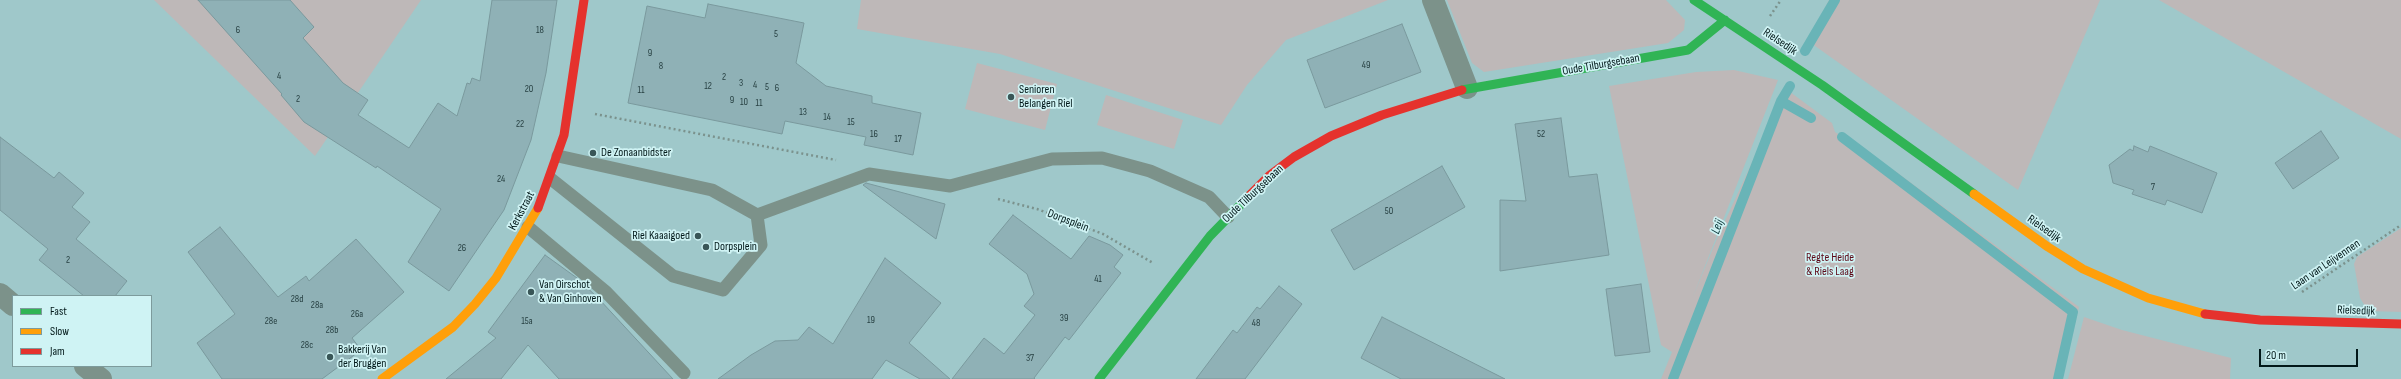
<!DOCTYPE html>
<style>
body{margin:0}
#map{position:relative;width:2401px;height:379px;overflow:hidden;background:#9fc8ca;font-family:"Sofia Sans Condensed",sans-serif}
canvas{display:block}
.legend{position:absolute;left:12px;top:295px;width:140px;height:72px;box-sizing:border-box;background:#cff3f4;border:1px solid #7d9b9c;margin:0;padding:5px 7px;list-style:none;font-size:12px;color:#021819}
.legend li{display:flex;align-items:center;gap:8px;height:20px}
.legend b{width:20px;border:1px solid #7d9b9c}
.scale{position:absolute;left:2259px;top:349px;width:99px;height:18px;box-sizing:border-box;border:2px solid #021819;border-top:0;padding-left:5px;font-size:12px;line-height:14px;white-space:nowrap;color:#021819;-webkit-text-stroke:3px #cff3f4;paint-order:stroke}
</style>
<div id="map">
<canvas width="2401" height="379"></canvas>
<ul class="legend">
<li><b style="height:5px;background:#30b455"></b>Fast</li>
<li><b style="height:5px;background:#ff9f0a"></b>Slow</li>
<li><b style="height:5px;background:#e5322d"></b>Jam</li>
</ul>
<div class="scale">20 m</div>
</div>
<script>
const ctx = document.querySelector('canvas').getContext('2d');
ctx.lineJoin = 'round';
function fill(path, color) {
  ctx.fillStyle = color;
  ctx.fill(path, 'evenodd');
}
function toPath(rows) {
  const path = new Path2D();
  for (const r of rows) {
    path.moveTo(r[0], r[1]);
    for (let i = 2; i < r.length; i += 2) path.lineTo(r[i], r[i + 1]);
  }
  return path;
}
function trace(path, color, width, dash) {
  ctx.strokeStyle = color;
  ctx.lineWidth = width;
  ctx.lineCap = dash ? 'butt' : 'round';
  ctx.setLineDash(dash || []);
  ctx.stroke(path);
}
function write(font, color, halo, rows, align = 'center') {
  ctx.font = font + ' "Sofia Sans Condensed",sans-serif';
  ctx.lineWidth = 3.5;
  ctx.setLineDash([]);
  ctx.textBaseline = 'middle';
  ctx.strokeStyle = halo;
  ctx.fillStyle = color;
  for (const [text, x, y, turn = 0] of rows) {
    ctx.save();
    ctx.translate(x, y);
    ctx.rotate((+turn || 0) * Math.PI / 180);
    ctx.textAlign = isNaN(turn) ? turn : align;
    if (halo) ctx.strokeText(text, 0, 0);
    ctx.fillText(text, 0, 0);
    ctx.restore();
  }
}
fill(toPath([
 [154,0,421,0,315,156],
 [861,0,1388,0,1286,40,1247,85,1221,125,1000,54,857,29],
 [1447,0,1666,0,1685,20,1684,30,1668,43,1484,72,1472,63],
 [1829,0,2100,0,2018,190,1808,41],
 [2159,0,2401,0,2401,139],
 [977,63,1057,84,1045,130,965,109],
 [1734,70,1778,80,1692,299,1718,236,1786,89,1832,123,1835,132,1895,171,2079,307,2061,379,1661,379,1672,352,1661,345,1609,86,1696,72],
 [1106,95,1183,120,1174,149,1097,125],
 [2401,228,2401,312,2368,311,2360,298,2354,264,2357,257],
 [2084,317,2122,330,2231,358,2230,379,2068,379]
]), '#beb8b8');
trace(toPath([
 [1805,51,1835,0],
 [1781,101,1811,118],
 [1842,137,2073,312,2058,379],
 [1673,379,1781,101,1790,86]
]), '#69b4b7', 10);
const building = toPath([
 [198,0,290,0,314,27,303,38,343,83,368,100,358,115,409,148,438,103,457,116,467,83,470,84,472,78,480,81,492,0,557,0,546,73,531,140,504,210,449,291,408,262,441,209,377,166,376,168,304,122,281,95,282,94,198,0],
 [708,4,804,23,796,63,826,86,872,96,872,103,921,113,913,155,864,145,866,137,785,121,782,134,628,103,647,6,705,18,708,4],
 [1402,24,1421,72,1325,108,1307,60,1402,24],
 [1561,118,1569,177,1597,174,1609,255,1500,271,1500,200,1526,201,1515,124,1561,118],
 [2321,131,2339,158,2293,189,2275,163,2321,131],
 [0,137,54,178,59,172,84,193,72,207,90,222,76,239,127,281,115,296,84,296,39,260,48,249,0,210,0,137],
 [2134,146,2148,152,2150,146,2217,173,2202,213,2167,200,2165,205,2132,194,2134,190,2113,183,2109,165,2130,149,2133,151,2134,146],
 [1442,166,1465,207,1354,270,1331,230,1442,166],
 [866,183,945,204,936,239,863,185,866,183],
 [1013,215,1071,259,1089,236,1110,245,1123,255,1114,267,1121,273,1069,340,1065,337,1034,378,1035,379,952,379,984,338,1004,354,1035,315,1024,306,1034,294,1027,274,989,244,1013,215],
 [220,227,278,297,306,276,309,281,356,239,404,292,352,338,361,350,322,379,222,379,197,343,235,314,188,252,220,227],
 [545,255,577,278,599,299,673,379,559,379,528,345,501,379,446,379,496,338,488,332,545,255],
 [885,258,941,303,909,343,950,379,920,379,886,360,872,379,718,379,751,355,775,341,798,340,809,327,833,344,885,258],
 [1641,284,1650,352,1615,356,1606,289,1641,284],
 [1279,286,1302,304,1245,379,1196,379,1233,330,1237,333,1257,307,1260,309,1279,286],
 [1382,317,1505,379,1401,379,1361,358,1382,317]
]);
fill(building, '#8fb1b6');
trace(building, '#7a999d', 1);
trace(toPath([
 [1770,16,1781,0],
 [595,114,836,160],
 [998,199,1037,209,1103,234,1153,263],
 [2302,292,2401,225]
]), '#7b928d', 2.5, [2, 3]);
trace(toPath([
 [558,156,712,190,757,215,869,174,950,186,1052,159,1102,158,1150,171,1209,197,1228,217],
 [551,179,673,276,723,290,761,245,757,215],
 [528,227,606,292,684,373]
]), '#7c928a', 13);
trace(toPath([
 [1433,0,1467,88],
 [0,294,13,305],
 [85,366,101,379]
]), '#7c928a', 22);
trace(toPath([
 [1694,0,1822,85,1974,194],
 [1462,90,1688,50,1725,20],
 [1099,379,1210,236,1250,195]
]), '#30b455', 9);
trace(toPath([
 [1974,194,2048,247,2083,269,2148,298,2205,314],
 [382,379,453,327,475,304,496,278,538,208]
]), '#ff9f0a', 9);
trace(toPath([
 [1250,195,1270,175,1294,157,1331,136,1382,115,1462,90],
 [538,208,564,135,584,0],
 [2205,314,2260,320,2401,324]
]), '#e5322d', 9);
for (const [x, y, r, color] of [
 [1011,97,4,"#395657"],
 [593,153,4,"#395657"],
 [698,236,4,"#395657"],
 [706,247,4,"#395657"],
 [531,292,4,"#395657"],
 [330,357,4,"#395657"]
]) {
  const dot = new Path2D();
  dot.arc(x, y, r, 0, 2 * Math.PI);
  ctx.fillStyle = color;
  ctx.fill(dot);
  trace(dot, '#cff3f4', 1.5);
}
write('10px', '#274042', null, [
 ["6",238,30],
 ["18",540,30],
 ["5",776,34],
 ["9",650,53],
 ["49",1366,65],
 ["8",661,66],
 ["4",279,76],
 ["2",724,77],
 ["3",741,83],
 ["4",755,85],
 ["12",708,86],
 ["5",767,87],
 ["6",777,88],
 ["20",529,89],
 ["11",641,90],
 ["2",298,99],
 ["9",732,100],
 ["10",744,102],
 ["11",759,103],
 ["13",803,112],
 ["14",827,117],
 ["15",851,122],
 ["22",520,124],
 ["16",874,134],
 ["52",1541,134],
 ["17",898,139],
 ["24",501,179],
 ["7",2153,187],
 ["50",1389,211],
 ["26",462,248],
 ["2",68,260],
 ["41",1098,279],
 ["28d",297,299],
 ["28a",317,305],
 ["26a",357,314],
 ["39",1064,318],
 ["19",871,320],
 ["28e",271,321],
 ["15a",527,321],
 ["48",1256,323],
 ["28b",332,330],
 ["28c",307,345],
 ["37",1030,358]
]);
write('12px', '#021819', '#cff3f4', [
 ["Rielsedijk",1780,42,34],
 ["Oude Tilburgsebaan",1601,65,-10],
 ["Oude Tilburgsebaan",1253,194,-43],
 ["Kerkstraat",522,211,-62],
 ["Dorpsplein",1068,221,21],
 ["Rielsedijk",2044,229,35],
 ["Laan van Leijvennen",2326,265,-34],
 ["Rielsedijk",2356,311,2]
]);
write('12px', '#021819', '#cff3f4', [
 ["Senioren",1019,90],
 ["Belangen Riel",1019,104],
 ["De Zonaanbidster",601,153],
 ["Riel Kaaaigoed",690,236,"right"],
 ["Dorpsplein",714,247],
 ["Van Oirschot",539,285],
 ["& Van Ginhoven",539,299],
 ["Bakkerij Van",338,350],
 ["der Bruggen",338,364]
], 'left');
write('12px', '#5d0817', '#cff3f4', [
 ["Regte Heide",1830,258],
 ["& Riels Laag",1830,272]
]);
write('italic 13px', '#0a3638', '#cff3f4', [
 ["Leij",1718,227,-69]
]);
</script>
